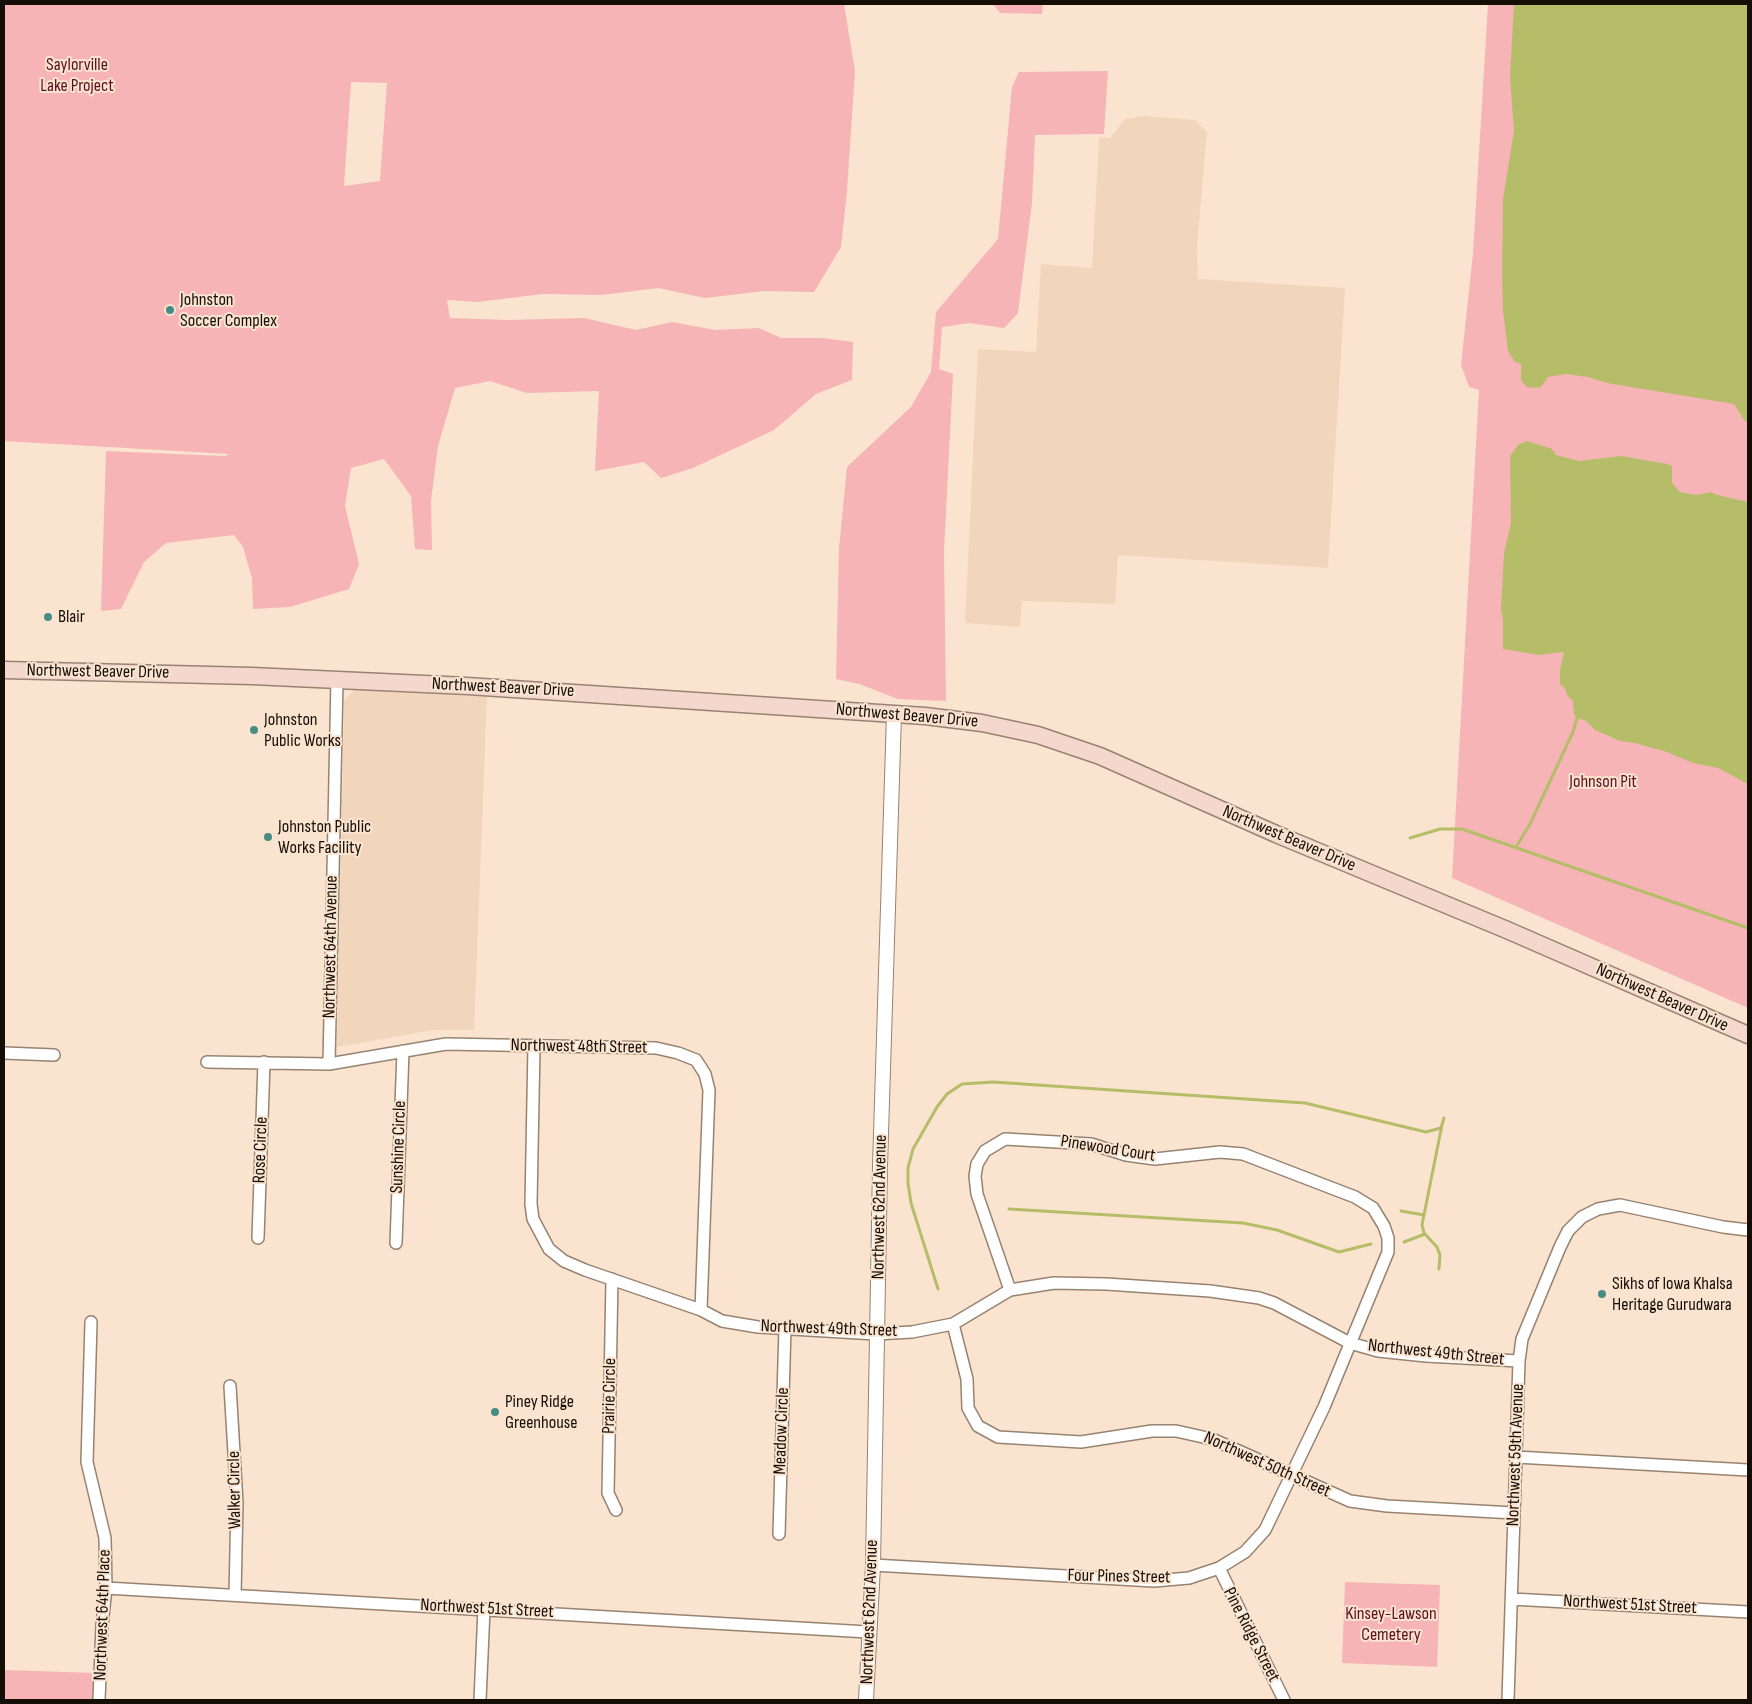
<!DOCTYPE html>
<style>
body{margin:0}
#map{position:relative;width:1752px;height:1704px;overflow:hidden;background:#fae4cf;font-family:"Sofia Sans Condensed",sans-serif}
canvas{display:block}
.frame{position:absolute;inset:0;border:5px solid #150e07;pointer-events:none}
</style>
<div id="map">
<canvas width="1752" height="1704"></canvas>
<div class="frame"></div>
</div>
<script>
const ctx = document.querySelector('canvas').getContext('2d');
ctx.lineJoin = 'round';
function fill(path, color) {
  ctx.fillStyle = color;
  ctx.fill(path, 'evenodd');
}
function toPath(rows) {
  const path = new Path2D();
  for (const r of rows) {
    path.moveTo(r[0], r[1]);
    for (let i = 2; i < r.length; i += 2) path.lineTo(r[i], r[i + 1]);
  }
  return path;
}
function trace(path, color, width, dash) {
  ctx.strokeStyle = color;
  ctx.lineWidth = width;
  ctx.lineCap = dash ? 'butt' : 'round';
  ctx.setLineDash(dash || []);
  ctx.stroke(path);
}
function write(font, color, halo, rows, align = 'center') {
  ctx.font = font + ' "Sofia Sans Condensed",sans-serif';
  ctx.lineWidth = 4;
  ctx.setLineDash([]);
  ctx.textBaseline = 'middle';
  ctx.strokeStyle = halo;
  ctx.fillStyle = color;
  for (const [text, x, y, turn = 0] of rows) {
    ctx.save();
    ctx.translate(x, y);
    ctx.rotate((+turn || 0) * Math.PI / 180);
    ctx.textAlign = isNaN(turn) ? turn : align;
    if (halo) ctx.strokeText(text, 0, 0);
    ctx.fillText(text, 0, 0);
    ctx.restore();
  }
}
fill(toPath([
 [1144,116,1195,120,1207,132,1197,247,1198,279,1345,288,1328,568,1118,555,1115,604,1022,601,1020,627,965,623,978,349,1036,352,1041,264,1092,268,1099,138,1110,138,1125,119],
 [358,690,487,697,474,1030,434,1030,337,1047,344,701,353,691]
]), '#f2d6bc');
fill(toPath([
 [4,4,844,4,855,71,847,191,841,247,814,292,764,291,705,298,658,288,602,295,543,294,477,302,447,300,450,318,508,320,584,318,636,330,672,322,715,330,759,328,781,338,822,338,853,342,852,380,816,394,774,430,693,468,661,478,644,462,595,471,599,391,527,393,490,381,455,388,438,446,431,501,432,550,415,549,411,496,384,459,351,468,345,506,359,564,349,589,290,607,253,609,252,578,243,547,234,535,166,543,144,562,121,609,101,611,106,451,200,455,225,456,229,454,4,441],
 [351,82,387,83,380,181,344,186],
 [993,4,1043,4,1042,14,1000,13],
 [1488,4,1748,4,1748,1008,1452,878,1479,390,1469,387,1461,365,1473,253],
 [1108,71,1104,134,1035,135,1032,203,1018,313,1004,328,969,323,942,327,939,369,953,374,944,551,946,701,898,699,859,684,836,679,839,548,847,467,911,407,931,372,936,312,998,239,1012,87,1019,72],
 [1345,1582,1440,1585,1437,1667,1342,1663],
 [4,1670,97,1673,96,1700,4,1700]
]), '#f6b4b7');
fill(toPath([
 [1514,4,1748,4,1748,422,1744,420,1734,404,1607,383,1588,377,1566,374,1548,377,1541,387,1534,388,1527,387,1521,380,1521,364,1514,361,1508,351,1503,311,1502,274,1503,199,1514,131,1510,77],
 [1527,441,1552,449,1556,455,1578,461,1622,456,1667,464,1672,466,1672,483,1680,492,1696,495,1711,492,1717,495,1748,502,1748,784,1718,768,1693,763,1667,752,1635,743,1620,741,1595,730,1586,721,1577,718,1574,714,1573,701,1567,695,1565,688,1560,684,1560,670,1564,652,1539,655,1503,649,1503,619,1501,609,1504,553,1511,523,1510,456,1518,445]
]), '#b5bd68');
trace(toPath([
 [1410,838,1440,829,1462,829,1748,928],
 [1516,847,1530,824,1573,732,1577,718],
 [1009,1209,1243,1223,1277,1230,1339,1252,1371,1244],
 [1401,1211,1424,1215],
 [1404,1242,1425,1234],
 [1439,1269,1440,1255,1437,1247,1424,1233,1422,1225,1442,1125],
 [938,1289,911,1203,908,1183,908,1168,913,1149,937,1107,947,1094,962,1084,993,1082,1305,1103,1426,1132,1441,1128,1444,1118]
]), '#b5bd68', 3);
const minor = toPath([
 [534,1046,531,1204,533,1219,549,1249,564,1261,585,1270,701,1310,722,1321,758,1327,876,1334,912,1332,953,1324,1010,1290,1054,1283,1106,1284,1210,1291,1259,1298,1274,1303,1350,1343,1378,1351,1426,1356,1519,1361],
 [4,1053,54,1055],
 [207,1062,329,1064,446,1044,656,1048,678,1053,696,1060,705,1074,709,1090,701,1310],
 [329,1064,337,680],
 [258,1238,264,1062],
 [396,1243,403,1051],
 [612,1279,608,1493,616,1510],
 [91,1322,87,1462,105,1538,106,1588,102,1625,99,1700],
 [953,1324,967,1379,968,1408,978,1426,998,1437,1081,1442,1152,1431,1176,1431,1212,1439,1350,1501,1387,1506,1514,1513],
 [230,1386,237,1503,235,1595],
 [1516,1457,1748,1470],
 [779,1534,785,1328],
 [873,1565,1154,1581,1189,1578,1219,1568,1245,1552,1265,1530,1324,1407,1388,1252,1388,1238,1384,1226,1373,1208,1355,1197,1243,1154,1220,1152,1155,1159,1126,1155,1091,1144,1005,1139,985,1151,977,1164,975,1176,977,1194,1010,1290],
 [1219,1568,1284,1700],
 [106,1588,868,1632],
 [1512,1599,1748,1612],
 [480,1700,484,1609],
 [1508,1700,1519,1361,1522,1339,1560,1247,1568,1231,1582,1217,1598,1209,1620,1205,1723,1227,1748,1230]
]);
const tertiary = toPath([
 [866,1700,873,1565,880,1166,894,714]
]);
const secondary = toPath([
 [4,670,252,676,467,686,925,716,982,723,1038,735,1100,756,1276,834,1507,930,1748,1035]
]);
trace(minor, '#978371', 14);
trace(tertiary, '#978371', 16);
trace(secondary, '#978371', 19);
trace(minor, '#fff', 11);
trace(tertiary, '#fff', 14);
trace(secondary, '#f4d7cd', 16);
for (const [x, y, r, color] of [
 [170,310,5,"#468c85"],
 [48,617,5,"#468c85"],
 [254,730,5,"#468c85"],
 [268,837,5,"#468c85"],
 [1602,1294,5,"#468c85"],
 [495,1412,5,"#468c85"]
]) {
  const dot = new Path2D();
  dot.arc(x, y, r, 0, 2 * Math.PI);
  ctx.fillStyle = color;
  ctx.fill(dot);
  trace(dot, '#fae4cf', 2);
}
write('18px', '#5d0e1e', '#fae4cf', [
 ["Saylorville",77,65],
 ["Lake Project",77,86],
 ["Johnson Pit",1603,782],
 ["Kinsey-Lawson",1391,1614],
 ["Cemetery",1391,1635]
]);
write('18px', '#150e07', '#fae4cf', [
 ["Johnston",180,300],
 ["Soccer Complex",180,321],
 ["Blair",58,617],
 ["Johnston",264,720],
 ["Public Works",264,741],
 ["Johnston Public",278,827],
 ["Works Facility",278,848],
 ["Sikhs of Iowa Khalsa",1612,1284],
 ["Heritage Gurudwara",1612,1305],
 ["Piney Ridge",505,1402],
 ["Greenhouse",505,1423]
], 'left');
write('18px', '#150e07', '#fae4cf', [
 ["Northwest Beaver Drive",98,672,1],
 ["Northwest Beaver Drive",503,688,3],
 ["Northwest Beaver Drive",907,716,5],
 ["Northwest Beaver Drive",1289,839,23],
 ["Northwest 64th Avenue",331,947,-89],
 ["Northwest Beaver Drive",1662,998,24],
 ["Northwest 48th Street",579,1047,1],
 ["Sunshine Circle",399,1147,-88],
 ["Pinewood Court",1108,1149,9],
 ["Rose Circle",261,1150,-88],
 ["Northwest 62nd Avenue",880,1207,-89],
 ["Northwest 49th Street",829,1329,2],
 ["Northwest 49th Street",1436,1353,6],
 ["Prairie Circle",610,1396,-89],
 ["Meadow Circle",782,1431,-88],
 ["Northwest 59th Avenue",1516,1455,-88],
 ["Northwest 50th Street",1267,1465,24],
 ["Walker Circle",235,1490,-91],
 ["Four Pines Street",1119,1577,1],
 ["Northwest 51st Street",1630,1605,3],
 ["Northwest 51st Street",487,1609,3],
 ["Northwest 62nd Avenue",870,1612,-88],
 ["Northwest 64th Place",103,1615,-88],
 ["Pine Ridge Street",1251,1635,63]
]);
</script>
